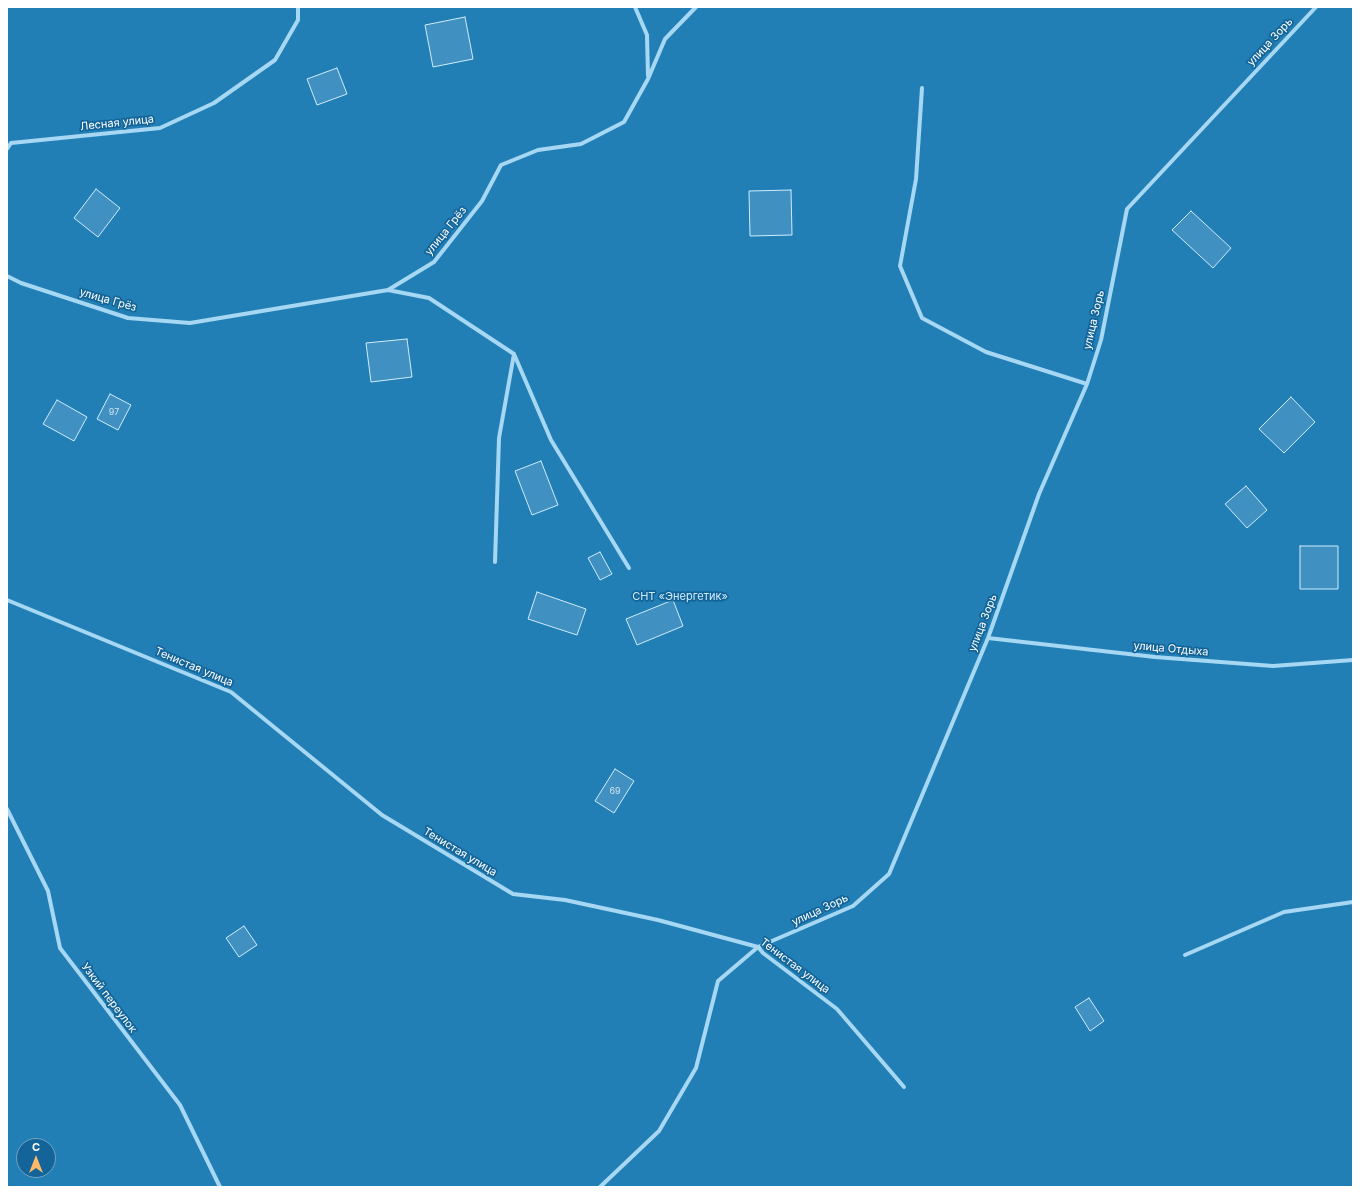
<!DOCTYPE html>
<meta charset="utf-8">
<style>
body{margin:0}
#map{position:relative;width:1360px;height:1194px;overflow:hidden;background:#136599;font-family:Inter,sans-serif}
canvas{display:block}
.frame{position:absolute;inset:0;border:8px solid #fff;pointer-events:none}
.north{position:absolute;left:16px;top:1138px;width:40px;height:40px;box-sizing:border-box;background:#136599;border:1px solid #71a3c2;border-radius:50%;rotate:0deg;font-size:11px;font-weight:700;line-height:16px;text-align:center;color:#fff}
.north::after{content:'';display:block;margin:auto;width:14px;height:18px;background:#ffb968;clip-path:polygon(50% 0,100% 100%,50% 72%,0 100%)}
</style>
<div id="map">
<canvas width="1360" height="1194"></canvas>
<div class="frame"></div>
<div class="north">С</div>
</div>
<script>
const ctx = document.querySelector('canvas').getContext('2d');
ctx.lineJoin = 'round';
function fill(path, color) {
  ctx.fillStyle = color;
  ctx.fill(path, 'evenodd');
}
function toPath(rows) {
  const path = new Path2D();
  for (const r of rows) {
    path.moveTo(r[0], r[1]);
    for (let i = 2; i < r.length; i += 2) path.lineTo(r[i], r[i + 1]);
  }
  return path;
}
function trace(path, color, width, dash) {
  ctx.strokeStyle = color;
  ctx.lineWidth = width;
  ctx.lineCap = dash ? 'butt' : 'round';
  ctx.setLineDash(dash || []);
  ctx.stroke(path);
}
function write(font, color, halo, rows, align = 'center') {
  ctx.font = font + ' Inter,sans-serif';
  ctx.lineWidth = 3.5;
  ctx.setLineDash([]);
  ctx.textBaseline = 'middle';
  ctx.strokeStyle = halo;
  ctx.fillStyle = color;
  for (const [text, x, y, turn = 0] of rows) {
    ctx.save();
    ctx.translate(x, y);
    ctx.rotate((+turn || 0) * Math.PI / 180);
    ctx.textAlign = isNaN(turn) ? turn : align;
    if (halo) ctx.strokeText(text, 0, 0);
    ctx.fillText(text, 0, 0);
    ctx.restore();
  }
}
fill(toPath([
 [7,7,1353,7,1353,1187,7,1187],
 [24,1146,48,1146,48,1170,24,1170]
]), '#227fb6');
const building = toPath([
 [465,17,473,59,433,67,425,25,465,17],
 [337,68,347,94,317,105,307,79,337,68],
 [96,189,120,208,98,237,74,218,96,189],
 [791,190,792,235,750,236,749,191,791,190],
 [1191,211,1231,248,1213,268,1172,230,1191,211],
 [407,339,412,377,371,382,366,343,407,339],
 [110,394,131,405,118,430,97,419,110,394],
 [1291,397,1315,422,1284,453,1259,429,1291,397],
 [57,400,87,417,74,441,43,424,57,400],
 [541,461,558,505,532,515,515,471,541,461],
 [1246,486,1267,510,1247,528,1225,504,1246,486],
 [1300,546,1338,546,1338,589,1300,589,1300,546],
 [600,552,612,574,600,580,588,558,600,552],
 [537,592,586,609,577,635,528,619,537,592],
 [673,600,683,626,637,645,626,619,673,600],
 [615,769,634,781,614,813,595,801,615,769],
 [244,926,257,945,239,957,226,938,244,926],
 [1089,998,1104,1021,1090,1031,1075,1007,1089,998]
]);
fill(building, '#4091c2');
trace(building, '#ceecfd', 1);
trace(toPath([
 [635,7,647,35,648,76],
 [922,88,916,179,900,266,922,318,986,352,1087,384],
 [7,149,11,143,160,128,214,103,275,60,298,20,298,7],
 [7,276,21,283,128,318,190,323,388,290,434,262,482,201,501,165,538,150,581,144,624,122,648,79,665,39,696,7],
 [388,290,429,298,514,354,499,438,495,562],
 [514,354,551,440,629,568],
 [7,600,231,692,382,815,513,894,565,900,658,920,758,947,763,953,837,1009,904,1087],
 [988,638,1155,657,1273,666,1353,660],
 [7,809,48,891,60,948,180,1105,220,1187],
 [1185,955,1284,912,1353,902],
 [600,1187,659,1131,696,1068,718,981,758,947,853,906,889,874,988,638,1039,494,1087,384,1101,340,1127,209,1316,7]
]), '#a6d7f3', 4);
write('9px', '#cfe4f0', null, [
 ["97",114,412],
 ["69",615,791]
]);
write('11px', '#fff', '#136599', [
 ["улица Зорь",1270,42,-47],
 ["Лесная улица",117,123,-6],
 ["улица Грёз",446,231,-51],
 ["улица Грёз",108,300,16],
 ["улица Зорь",1094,320,-77],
 ["улица Зорь",983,623,-69],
 ["улица Отдыха",1171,649,5],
 ["Тенистая улица",194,667,23],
 ["Тенистая улица",460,852,31],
 ["улица Зорь",820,910,-25],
 ["Тенистая улица",795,966,37],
 ["Узкий переулок",109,998,53]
]);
write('11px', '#ceecfd', '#136599', [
 ["СНТ «Энергетик»",680,597]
]);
</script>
